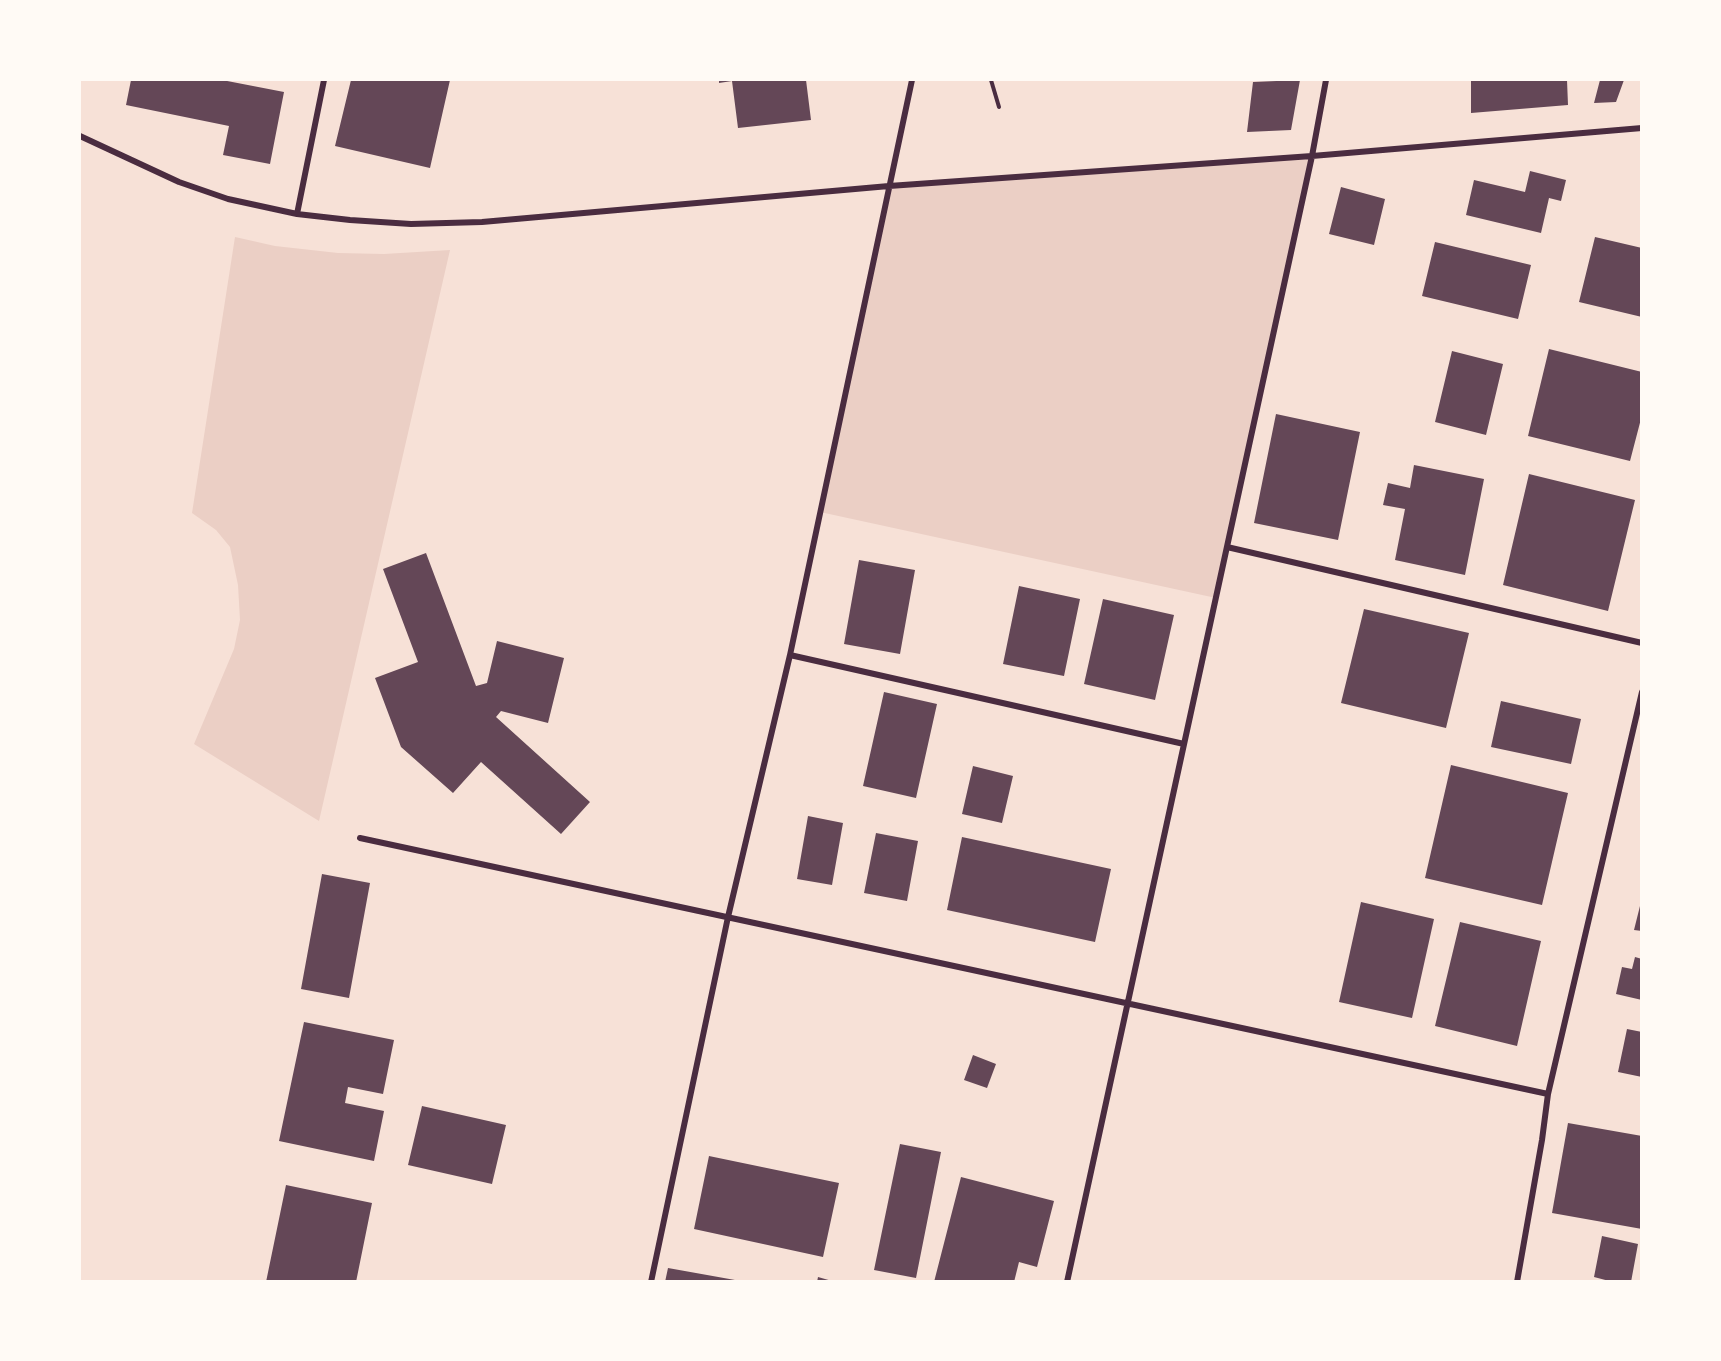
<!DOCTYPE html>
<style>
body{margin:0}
#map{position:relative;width:1721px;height:1361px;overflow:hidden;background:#f7e1d7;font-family:"Source Sans 3",sans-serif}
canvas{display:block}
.frame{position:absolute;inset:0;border:81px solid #fffaf5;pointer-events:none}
</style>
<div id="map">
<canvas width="1721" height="1361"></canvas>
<div class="frame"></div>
</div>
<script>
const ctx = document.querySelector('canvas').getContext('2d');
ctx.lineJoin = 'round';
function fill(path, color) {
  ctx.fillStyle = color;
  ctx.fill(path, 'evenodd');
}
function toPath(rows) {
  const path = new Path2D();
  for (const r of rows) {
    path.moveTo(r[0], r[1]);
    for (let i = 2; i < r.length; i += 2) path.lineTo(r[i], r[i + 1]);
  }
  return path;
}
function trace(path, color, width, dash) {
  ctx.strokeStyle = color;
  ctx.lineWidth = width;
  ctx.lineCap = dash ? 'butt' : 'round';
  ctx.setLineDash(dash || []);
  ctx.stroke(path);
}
fill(toPath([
 [1312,156,1216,598,820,512,889,186],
 [235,237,275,246,338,253,384,254,450,250,319,821,194,744,234,649,240,620,238,585,230,547,216,530,192,513]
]), '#ebcfc5');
fill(toPath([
 [131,80,222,80,284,92,270,164,223,155,229,126,126,105],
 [351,80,450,80,430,168,335,146],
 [719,80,806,80,811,120,738,128,732,81,719,83],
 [1300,80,1291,130,1247,132,1253,82],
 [1471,80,1567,80,1568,105,1471,113],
 [1600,80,1624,80,1616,102,1594,103],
 [1530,171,1566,180,1561,201,1549,198,1541,233,1466,215,1474,180,1525,192],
 [1341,187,1385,199,1374,245,1329,234],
 [1595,237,1642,248,1642,317,1579,302],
 [1435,242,1531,265,1518,319,1422,296],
 [1549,349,1642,372,1642,415,1630,461,1528,436],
 [1452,351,1503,364,1486,435,1435,422],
 [1276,414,1360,432,1338,540,1254,523],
 [1414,465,1484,479,1465,575,1395,560,1405,509,1383,505,1388,483,1410,488],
 [1529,474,1635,500,1608,611,1503,585],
 [426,553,476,686,487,683,497,641,564,658,548,723,501,711,496,717,590,802,561,834,481,762,453,793,401,747,375,678,418,662,383,569],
 [859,560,915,570,900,654,844,644],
 [1019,586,1080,599,1064,676,1003,664],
 [1103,599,1174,615,1155,700,1084,684],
 [1364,609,1469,633,1446,728,1341,703],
 [884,692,937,704,916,798,863,786],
 [1501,701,1581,719,1571,764,1491,747],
 [1451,765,1568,793,1542,905,1425,878],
 [973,766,1013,776,1002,823,962,814],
 [808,816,843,823,832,885,797,879],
 [876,833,918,841,907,901,864,893],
 [962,837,1111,869,1095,942,947,910],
 [322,874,370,883,349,998,301,989],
 [1361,902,1434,919,1412,1018,1339,1002],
 [1641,902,1642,902,1642,931,1634,930],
 [1460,922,1541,941,1517,1046,1435,1026],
 [1635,957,1642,959,1642,1000,1616,994,1622,967,1632,969],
 [304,1022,394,1040,383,1094,348,1087,345,1103,384,1111,374,1161,279,1141],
 [1627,1029,1642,1032,1642,1077,1618,1072],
 [973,1055,996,1064,987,1088,964,1080],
 [422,1106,506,1125,492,1184,408,1165],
 [1568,1123,1642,1136,1642,1229,1552,1213],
 [900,1144,941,1152,916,1278,874,1270],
 [709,1156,839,1183,823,1257,694,1229],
 [961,1177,1054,1201,1037,1267,1019,1262,1014,1282,934,1282],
 [286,1185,372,1203,356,1282,266,1282],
 [1602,1236,1638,1244,1631,1282,1613,1282,1594,1277],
 [668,1268,735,1280,735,1282,665,1282],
 [818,1277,832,1281,831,1282,817,1282]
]), '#644757');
trace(toPath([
 [991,80,999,107]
]), '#4a2c40', 4);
trace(toPath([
 [80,136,179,182,228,199,297,214,350,220,411,224,482,222,889,186,1312,156,1642,128],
 [297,214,324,80],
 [1227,547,1642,643],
 [790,655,1184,744],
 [360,838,1548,1094],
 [651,1282,728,917,790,655,912,80],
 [1067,1282,1312,156,1326,80],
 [1517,1282,1542,1140,1548,1094,1642,692]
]), '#4a2c40', 6);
</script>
